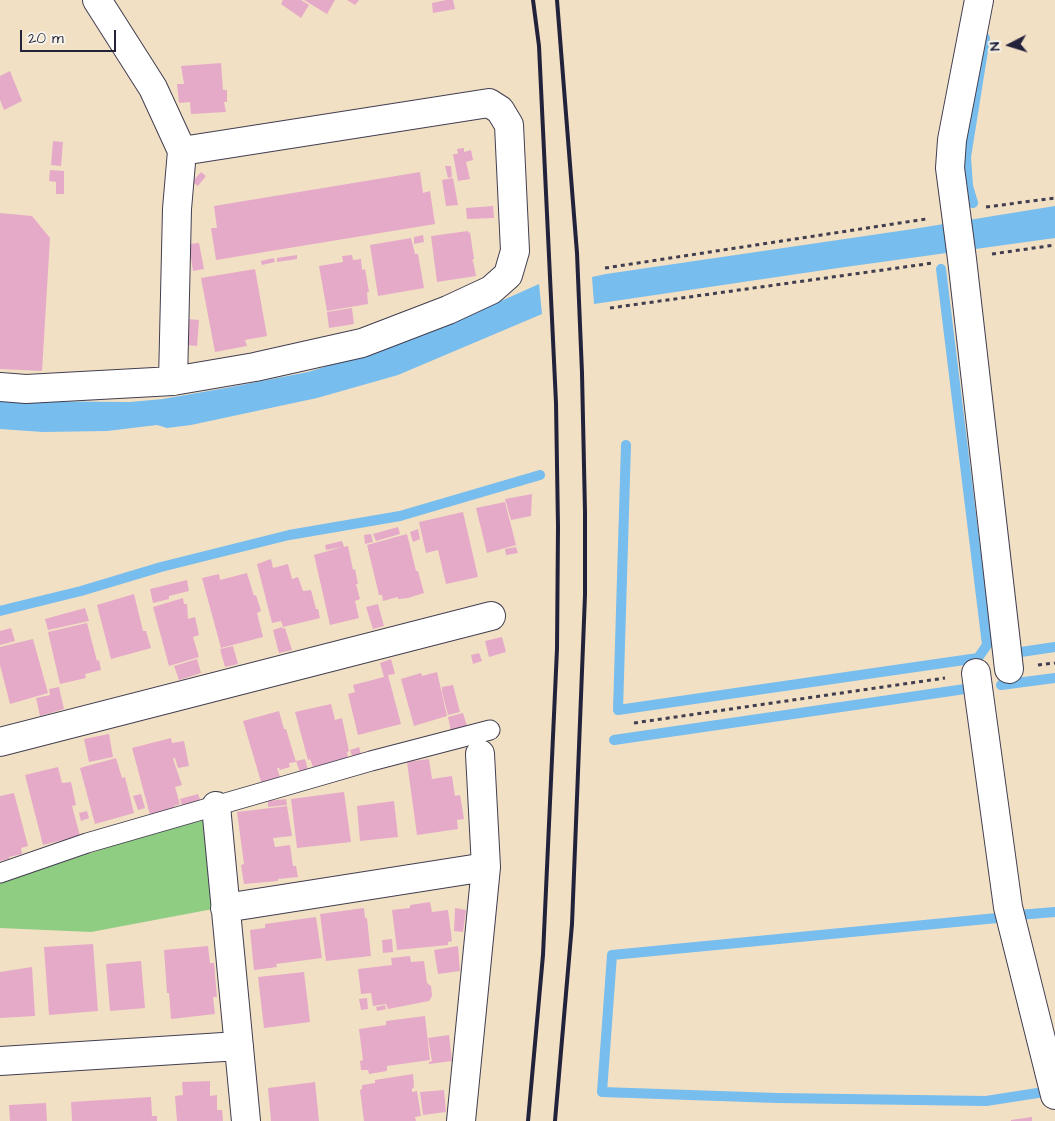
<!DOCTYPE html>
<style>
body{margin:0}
#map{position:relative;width:1055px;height:1121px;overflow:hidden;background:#f2e0c4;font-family:"Architects Daughter",sans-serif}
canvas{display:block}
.north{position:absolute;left:985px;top:20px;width:50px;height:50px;-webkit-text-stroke:4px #f7f3e8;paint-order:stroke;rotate:265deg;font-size:14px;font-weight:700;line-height:20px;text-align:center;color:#22223b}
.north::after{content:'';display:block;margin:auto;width:18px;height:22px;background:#22223b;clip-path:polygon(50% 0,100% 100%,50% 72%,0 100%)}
.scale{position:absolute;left:20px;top:30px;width:96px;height:22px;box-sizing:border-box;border:2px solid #22223b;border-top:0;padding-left:6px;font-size:15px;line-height:18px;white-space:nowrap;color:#22223b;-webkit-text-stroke:4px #f7f3e8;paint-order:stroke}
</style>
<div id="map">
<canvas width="1055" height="1121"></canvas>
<div class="north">N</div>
<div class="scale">20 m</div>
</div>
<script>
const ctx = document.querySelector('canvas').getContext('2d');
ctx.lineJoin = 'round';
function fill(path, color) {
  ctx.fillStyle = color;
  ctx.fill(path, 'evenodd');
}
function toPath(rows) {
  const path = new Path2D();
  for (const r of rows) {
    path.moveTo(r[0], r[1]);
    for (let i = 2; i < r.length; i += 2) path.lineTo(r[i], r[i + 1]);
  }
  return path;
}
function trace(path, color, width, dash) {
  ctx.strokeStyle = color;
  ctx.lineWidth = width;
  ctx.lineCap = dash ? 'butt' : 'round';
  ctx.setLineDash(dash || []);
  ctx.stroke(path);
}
fill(toPath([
 [205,820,213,909,91,932,0,928,0,883,160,830]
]), '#8fcd83');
fill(toPath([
 [1055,206,1055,238,838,268,594,304,592,277,606,274,913,229],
 [539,284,542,314,398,375,317,398,191,425,167,428,157,425,107,431,43,432,0,429,0,401,130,402,163,399,231,387,308,372,396,345,463,318]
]), '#77bdee');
trace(toPath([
 [973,203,968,186,966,157,985,38],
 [626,445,618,710,978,658,987,645,941,269],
 [0,611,81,591,161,567,289,535,400,516,540,475],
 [1021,652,1055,647],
 [1001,685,1055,678],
 [614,740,965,689],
 [1018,915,1055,912],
 [997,918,612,955,602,1092,777,1098,986,1101,1044,1092]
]), '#77bdee', 10);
fill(toPath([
 [283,0,301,0,309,5,301,18,281,4],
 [304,0,335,0,327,14],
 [347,0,359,0,355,5],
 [446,0,453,0,455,9,433,13,432,3],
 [221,63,223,90,227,90,227,102,224,102,226,112,191,114,190,102,179,103,177,84,184,84,181,66],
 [10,71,22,101,4,110,0,100,0,76],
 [53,141,63,142,61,166,51,165],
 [464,148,464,152,471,150,473,160,466,162,470,179,458,181,453,154,458,154,457,149],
 [445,166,451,166,452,177,448,178],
 [50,170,64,171,64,194,56,194,56,182,49,181],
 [201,172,206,176,198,186,192,182],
 [420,172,423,193,430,191,435,224,216,260,211,228,217,228,214,206],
 [453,178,458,205,446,206,442,180],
 [493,206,494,218,467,219,466,208],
 [0,213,32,216,50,238,42,371,0,369],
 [468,231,468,233,470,232,474,259,471,261,473,261,476,276,437,282,431,236],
 [423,235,424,242,414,244,414,237],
 [411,238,415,254,418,254,424,288,378,296,370,245],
 [199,243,204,269,193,271,189,244],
 [297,255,297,259,277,262,277,258],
 [352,255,353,260,361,259,362,270,365,269,369,292,367,292,368,304,327,311,319,266,343,262,342,256],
 [274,258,275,262,262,265,261,261],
 [255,269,267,336,245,340,247,346,215,352,201,278],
 [352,308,354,324,329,328,327,312],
 [187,319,199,320,197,346,186,345],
 [532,494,531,516,511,520,505,499],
 [505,502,516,545,487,553,476,508],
 [463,512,478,577,446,584,438,550,426,553,419,522],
 [398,527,400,534,376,541,373,534],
 [418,529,420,539,413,542,410,532],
 [371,534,373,542,365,544,364,535],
 [407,534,416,571,418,571,424,593,408,598,398,599,398,597,383,601,382,595,379,595,367,545],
 [342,541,344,547,348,546,353,570,355,569,358,584,356,584,360,599,355,601,359,618,330,625,314,555,342,547,326,550,325,545],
 [516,547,518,553,506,555,505,549],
 [271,559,273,568,288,564,292,579,298,577,303,591,311,590,316,609,318,609,320,618,283,627,281,621,272,623,257,564],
 [247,573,254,596,256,595,261,611,257,613,263,637,221,648,202,578,219,574,220,580],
 [187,580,189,591,169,596,169,599,153,603,150,589],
 [134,594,143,631,146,631,151,648,111,659,97,605],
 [183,598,184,604,187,604,188,619,195,617,199,635,193,637,199,657,169,666,153,607],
 [378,604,384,626,373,629,366,607],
 [85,608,89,621,48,630,45,619],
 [87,623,97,661,99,660,101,670,85,674,86,678,60,684,48,632],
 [282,627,283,629,285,628,292,650,279,653,273,630],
 [11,628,15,641,0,645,0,631],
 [502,637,506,652,489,657,485,641],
 [33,639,48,693,10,704,0,665,0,647],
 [233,646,238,664,225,667,220,649],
 [479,653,482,661,473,664,471,655],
 [197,659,201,673,179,680,174,666],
 [391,659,395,674,388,675,401,724,358,735,348,694,355,692,353,685,384,677,380,663],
 [437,672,447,716,414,726,401,679,421,673,422,676],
 [453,685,460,712,448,715,442,692,442,687],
 [59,687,64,709,40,716,36,698,50,695,49,689],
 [331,704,335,720,342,718,349,751,347,752,348,759,313,767,310,759,308,760,295,712],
 [279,711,284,729,286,729,296,762,289,763,290,767,280,770,279,768,277,768,281,780,262,785,243,721],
 [463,713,467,726,451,731,448,717],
 [109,734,113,757,89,762,84,739],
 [171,738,172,743,184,741,189,766,178,768,175,758,176,757,173,759,182,785,175,787,180,804,174,806,174,809,150,815,132,748],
 [359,747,361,754,352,756,350,750],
 [116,758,122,778,125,777,134,813,95,824,80,768],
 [305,759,308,770,300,772,296,761],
 [429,759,432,779,452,776,455,796,460,795,464,819,457,820,458,829,417,835,407,762],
 [58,767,62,783,71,782,76,805,72,806,80,836,43,845,25,775],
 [344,792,351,842,297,848,291,799],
 [14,793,28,846,21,848,22,854,9,857,9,859,0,861,0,796],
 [141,794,145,808,138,810,133,796],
 [198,794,201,802,183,808,180,799],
 [286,799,287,805,268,807,268,801],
 [394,801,398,837,360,841,357,806],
 [287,806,292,836,273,838,275,847,290,845,293,866,296,866,298,877,278,879,278,881,244,884,241,865,244,864,237,812],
 [87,811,89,818,81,821,79,813],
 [430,902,432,912,448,910,452,941,448,942,448,945,397,950,392,910,410,908,410,905],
 [364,908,365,918,367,918,371,956,326,961,320,914],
 [455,908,466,910,463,932,454,931],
 [316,917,322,958,276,964,277,967,254,970,250,930,265,928,265,924],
 [392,939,393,952,383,953,382,940],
 [93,944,98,1011,49,1015,44,947],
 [208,946,210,963,214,963,217,997,213,997,215,1014,171,1019,169,993,167,993,164,950],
 [458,946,460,971,438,974,434,950],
 [410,956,411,962,424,961,427,983,431,986,432,996,429,1001,388,1009,386,1004,373,1006,371,993,361,994,358,969,392,965,391,958],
 [141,961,145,1008,110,1011,106,964],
 [32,967,35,1016,0,1018,0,972],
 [304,972,310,1022,264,1028,258,977],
 [367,998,368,1009,361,1010,359,999],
 [385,1005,386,1009,377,1011,376,1007],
 [425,1016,430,1060,387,1066,387,1071,369,1074,368,1070,361,1070,360,1061,363,1060,359,1029,386,1025,386,1021],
 [449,1035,452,1061,429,1064,429,1062,432,1061,428,1038],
 [413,1074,414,1087,412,1089,412,1092,417,1091,421,1116,415,1117,416,1121,364,1121,360,1090,362,1089,362,1085,375,1083,375,1080],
 [210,1081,210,1096,217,1095,217,1110,222,1110,223,1121,177,1121,175,1096,183,1095,182,1082],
 [315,1082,319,1121,271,1121,268,1088],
 [444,1090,446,1112,423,1115,420,1092],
 [151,1097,152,1116,157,1116,157,1121,72,1121,71,1102],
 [46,1103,47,1121,10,1121,9,1105],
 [1032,1117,1032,1121,1011,1121,1011,1120]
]), '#e5aac8');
const lane = toPath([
 [0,873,87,843,371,761,490,730]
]);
const street = toPath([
 [97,0,153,88,182,151,177,209,173,381],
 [979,0,952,140,950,168,962,259,1009,669],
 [0,387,26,389,173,381,255,367,362,343,448,310,491,290,508,275,515,251,509,125,500,110,489,103,182,151],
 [976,673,1008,907,1055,1095],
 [0,742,491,616],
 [216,806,246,1121],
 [225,908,486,867],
 [0,1061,239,1046],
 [461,1121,486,867,480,754]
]);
trace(lane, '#413e50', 21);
trace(street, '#413e50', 30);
trace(toPath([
 [986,207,1055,198],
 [992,254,1055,245],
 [605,268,926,219],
 [610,308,933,263],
 [1038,665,1055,663],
 [634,723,945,678]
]), '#413e50', 3, [4, 4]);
trace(lane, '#fff', 19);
trace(street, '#fff', 28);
trace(toPath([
 [528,1121,543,955,557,649,558,527,556,403,539,46,533,0],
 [555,1121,572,924,585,595,585,512,582,373,577,253,557,0]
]), '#22223b', 4);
</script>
